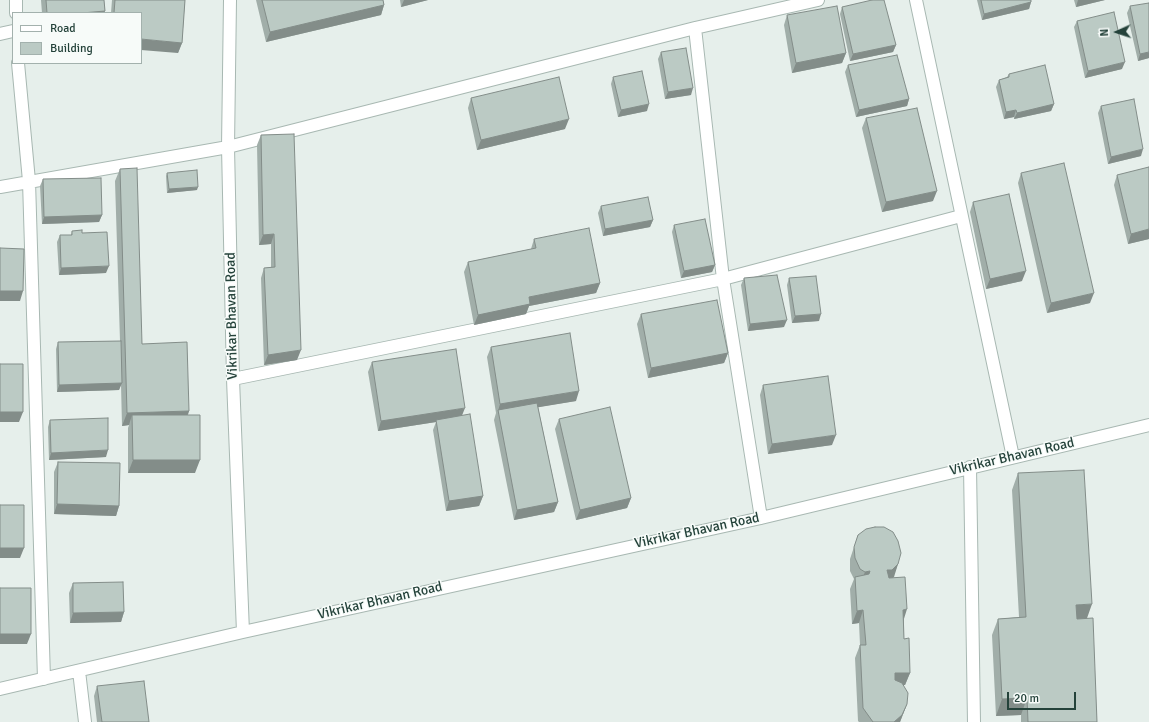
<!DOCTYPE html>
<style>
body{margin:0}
#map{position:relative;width:1149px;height:722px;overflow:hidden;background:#e6efeb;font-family:Signika,sans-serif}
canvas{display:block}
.legend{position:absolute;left:12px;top:12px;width:130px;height:52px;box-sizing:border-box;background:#f7fbf9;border:1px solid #a3b1ad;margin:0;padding:5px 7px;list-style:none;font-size:12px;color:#24423a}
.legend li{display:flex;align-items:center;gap:8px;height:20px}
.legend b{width:20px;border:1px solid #a3b1ad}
.north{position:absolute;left:1097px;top:12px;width:40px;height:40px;-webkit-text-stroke:3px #f7fbf9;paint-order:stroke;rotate:267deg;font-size:11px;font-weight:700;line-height:16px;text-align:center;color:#24423a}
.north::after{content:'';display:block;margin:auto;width:14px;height:18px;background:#24423a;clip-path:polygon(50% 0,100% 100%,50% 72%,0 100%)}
.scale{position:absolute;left:1007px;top:692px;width:69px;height:18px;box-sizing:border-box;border:2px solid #24423a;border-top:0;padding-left:5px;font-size:12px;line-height:14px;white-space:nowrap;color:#24423a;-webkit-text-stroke:3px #f7fbf9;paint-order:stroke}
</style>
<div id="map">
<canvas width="1149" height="722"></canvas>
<ul class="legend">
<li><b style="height:5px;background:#fff"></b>Road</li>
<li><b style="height:11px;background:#bbcac4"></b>Building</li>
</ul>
<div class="north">N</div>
<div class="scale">20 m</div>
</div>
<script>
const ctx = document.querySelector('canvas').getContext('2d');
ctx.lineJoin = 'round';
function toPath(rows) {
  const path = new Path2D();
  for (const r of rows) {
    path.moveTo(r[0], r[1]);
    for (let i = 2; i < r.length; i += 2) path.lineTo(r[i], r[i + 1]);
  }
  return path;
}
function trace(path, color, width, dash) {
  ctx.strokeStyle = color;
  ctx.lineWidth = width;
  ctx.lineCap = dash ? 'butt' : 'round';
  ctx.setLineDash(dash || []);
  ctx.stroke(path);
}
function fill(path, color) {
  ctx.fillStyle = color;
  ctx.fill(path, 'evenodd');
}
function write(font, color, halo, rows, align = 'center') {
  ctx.font = font + ' Signika,sans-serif';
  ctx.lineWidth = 3;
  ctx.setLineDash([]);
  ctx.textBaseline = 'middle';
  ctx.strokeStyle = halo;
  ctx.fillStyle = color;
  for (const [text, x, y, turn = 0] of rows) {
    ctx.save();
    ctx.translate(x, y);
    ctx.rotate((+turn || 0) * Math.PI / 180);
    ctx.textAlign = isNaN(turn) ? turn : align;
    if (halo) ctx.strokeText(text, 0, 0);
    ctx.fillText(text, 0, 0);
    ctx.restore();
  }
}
const minor = toPath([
 [230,0,228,147,233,379,243,632],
 [916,0,1013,457],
 [16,13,16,0],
 [695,28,723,279,961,216],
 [0,34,13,31],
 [18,63,29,181,44,679],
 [0,187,228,147,695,28,818,0],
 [233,379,723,279,761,518],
 [970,467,974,722],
 [79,671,85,722],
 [0,689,243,632,761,518,1149,425]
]);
trace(minor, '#a8b8b2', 14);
trace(minor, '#fff', 12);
fill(toPath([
 [41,0,104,0,105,11,104,13,42,13],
 [112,0,185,0,182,43,178,53,141,13,111,13],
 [256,0,383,0,384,5,381,15,266,42],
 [400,0,428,0,401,7],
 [977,0,1031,0,1031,2,1029,9,982,20],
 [1074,0,1105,0,1076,7],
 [1130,6,1149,58,1138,61,1127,13],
 [842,7,896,45,893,52,850,61,840,14],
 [787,15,846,53,842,63,792,73,784,25],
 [1077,21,1122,69,1085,78,1074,27],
 [661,52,691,95,665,99,658,59],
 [848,65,909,99,907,106,856,117,845,72],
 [1009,74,1054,104,1051,111,1014,119,1014,117,1004,119,996,87,999,80,1007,77],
 [613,77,647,111,618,117,611,84],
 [471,98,565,129,477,150,468,108],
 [1101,106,1141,156,1108,164,1098,113],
 [866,118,933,201,882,212,862,128],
 [261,135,297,360,264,365,261,278,264,268,271,267,271,244,259,245,257,145],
 [120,169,142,344,189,411,188,415,195,473,128,473,128,428,129,425,122,426,121,384,119,390,57,392,56,349,58,342,120,341,115,181],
 [167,173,197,190,167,193,166,176],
 [1021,173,1090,303,1047,313,1018,183],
 [1117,175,1149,239,1128,244,1114,185],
 [43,179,102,215,99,222,42,224,40,186],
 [973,202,1022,281,986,289,970,212],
 [601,206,653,220,650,227,603,236,598,213],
 [674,225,715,265,712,272,681,278,672,232],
 [72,231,82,233,106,273,59,275,57,242,60,235,71,235],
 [534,239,600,283,596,293,529,306,526,314,474,325,464,272,468,262,531,249],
 [744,278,784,327,748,331,741,285],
 [789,278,819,321,792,323,787,285],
 [641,314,728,353,724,363,648,378,637,324],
 [491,347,576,401,538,407,558,502,554,512,514,520,494,420,496,413,487,357],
 [372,362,462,416,483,496,479,506,446,511,433,430,436,422,378,431,368,372],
 [763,385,832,445,768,454,760,395],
 [559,419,631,498,627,508,576,520,555,429],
 [50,420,106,457,49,460,48,427],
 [58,462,119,506,116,516,54,514,54,472],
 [1018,473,1087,619,1097,722,1021,722,1021,715,996,716,992,635,998,619,1019,617,1012,490],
 [858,535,898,564,893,577,904,620,904,639,910,673,905,685,903,685,907,704,900,722,859,722,858,721,855,658,860,645,859,623,852,624,850,589,854,579,850,571,850,559],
 [73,583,124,612,121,622,70,623,69,593],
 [97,686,149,722,97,722,94,696]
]), '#a1aea9');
fill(toPath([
 [404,0,428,0,401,7],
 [1078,0,1105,0,1076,7],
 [1031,2,1029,9,982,20,984,14],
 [384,5,381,15,266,42,270,32],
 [105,11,104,13,82,13],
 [141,39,182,43,178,53,141,50],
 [896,45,893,52,850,61,853,54],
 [1149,52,1149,58,1138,61,1140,54],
 [846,53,842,63,792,73,796,63],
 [1125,62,1122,69,1085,78,1088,71],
 [693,88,691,95,665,99,668,92],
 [909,99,907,106,856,117,859,110],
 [649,104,647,111,618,117,621,110],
 [1054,104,1051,111,1014,119,1017,113],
 [1016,110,1014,117,1004,119,1006,112],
 [569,119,565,129,477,150,481,140],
 [1143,149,1141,156,1108,164,1111,157],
 [198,187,197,190,167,193,169,189],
 [937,191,933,201,882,212,886,202],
 [102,215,99,222,42,224,44,217],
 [653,220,650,227,603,236,605,229],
 [1149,229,1149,239,1128,244,1131,234],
 [274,234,271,244,259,245,263,235],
 [715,265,712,272,681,278,684,271],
 [109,266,106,273,59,275,61,268],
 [1026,271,1022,281,986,289,990,279],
 [600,283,596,293,529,306,526,314,474,325,478,315,529,297],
 [0,291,23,291,20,301,0,301],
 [1094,293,1090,303,1047,313,1051,303],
 [821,314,819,321,792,323,795,316],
 [787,320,784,327,748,331,750,324],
 [301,350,297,360,264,365,268,355],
 [728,353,724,363,648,378,651,368],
 [122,383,119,390,57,392,59,385],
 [579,391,576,401,498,414,498,411,500,404],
 [465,408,461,418,436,420,436,422,378,431,381,421],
 [189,411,184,424,132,415,129,425,122,426,127,413],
 [0,412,23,412,19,422,0,422],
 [836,435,832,445,768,454,772,444],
 [108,450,106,457,49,460,51,453],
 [133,460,200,460,195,473,128,473],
 [483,496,479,506,446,511,449,501],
 [631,498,627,508,576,520,580,510],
 [558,502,554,512,514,520,517,510],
 [57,504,119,506,116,516,54,514],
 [0,548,24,548,20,558,0,558],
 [898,564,894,577,887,582,887,570],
 [870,571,865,584,860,584,865,572],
 [1092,604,1086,621,1070,622,1076,605],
 [907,609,903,622,903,610],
 [863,610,859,623,852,624,857,611],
 [124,612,121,622,70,623,73,613],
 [0,634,31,634,27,644,0,644],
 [895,673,910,673,905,685,891,686],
 [1027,698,1021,715,996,716,1002,699],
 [907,704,900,722,894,722]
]), '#838d89');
const building = toPath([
 [46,0,104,0,105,11,82,13,47,13,46,0],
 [115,0,185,0,182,43,141,39,141,13,114,13,115,0],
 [262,0,383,0,384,5,270,32,262,0],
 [872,0,884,0,896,45,853,54,842,7,872,0],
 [981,0,1031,0,1031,2,984,14,981,0],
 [1149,3,1149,52,1140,54,1130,6,1149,3],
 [837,6,846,53,796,63,787,15,837,6],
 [1114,12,1125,62,1088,71,1077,21,1114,12],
 [686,48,693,88,668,92,661,52,686,48],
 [897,55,909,99,859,110,848,65,897,55],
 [1045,65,1054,104,1017,113,1016,110,1006,112,999,80,1009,77,1009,74,1045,65],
 [642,71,649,104,621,110,613,77,642,71],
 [559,77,569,119,481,140,471,98,559,77],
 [1134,99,1143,149,1111,157,1101,106,1134,99],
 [917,108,937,191,886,202,866,118,917,108],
 [294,134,301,350,268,355,264,268,275,267,274,234,263,235,261,135,294,134],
 [1064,163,1094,293,1051,303,1021,173,1064,163],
 [1149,167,1149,229,1131,234,1117,175,1149,167],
 [137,168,142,344,187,342,189,411,127,413,120,169,137,168],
 [197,170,198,187,169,189,167,173,197,170],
 [101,178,102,215,44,217,43,179,101,178],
 [1009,194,1026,271,990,279,973,202,1009,194],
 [648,197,653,220,605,229,601,206,648,197],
 [705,219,715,265,684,271,674,225,705,219],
 [589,228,600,283,529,297,530,304,478,315,468,262,536,248,534,239,589,228],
 [82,230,82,233,107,232,109,266,61,268,60,235,72,235,72,231,82,230],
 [0,248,24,249,23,291,0,291,0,248],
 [777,275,787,320,750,324,744,278,777,275],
 [816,276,821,314,795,316,789,278,816,276],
 [717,300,728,353,651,368,641,314,717,300],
 [570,333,579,391,500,404,491,347,570,333],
 [121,341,122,383,59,385,58,342,121,341],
 [456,349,465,408,381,421,372,362,456,349],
 [0,364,23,364,23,412,0,412,0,364],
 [828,376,836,435,772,444,763,385,828,376],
 [537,403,558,502,517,510,498,410,537,403],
 [610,407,631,498,580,510,559,419,610,407],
 [470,414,483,496,449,501,436,420,470,414],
 [132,415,200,415,200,460,133,460,132,415],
 [108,418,108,450,51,453,50,420,108,418],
 [58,462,120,463,119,506,57,504,58,462],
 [1084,470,1092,604,1076,605,1077,619,1093,618,1097,722,1028,722,1027,698,1002,699,998,619,1026,617,1018,473,1084,470],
 [0,505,24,505,24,548,0,548,0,505],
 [875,527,884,527,893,532,898,541,901,553,898,564,892,570,887,570,889,578,905,577,907,609,903,610,904,639,909,638,910,673,895,673,895,680,902,683,908,693,907,704,902,715,894,722,873,722,863,708,860,645,866,645,863,610,857,611,855,577,869,574,870,571,865,572,860,569,855,558,854,547,858,535,866,529,875,527],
 [123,582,124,612,73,613,73,583,123,582],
 [0,588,31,588,31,634,0,634,0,588],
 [144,681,149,722,102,722,97,686,144,681]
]);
fill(building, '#bbcac4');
trace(building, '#838d89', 1);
write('14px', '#24423a', '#f7fbf9', [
 ["Vikrikar Bhavan Road",232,316,-91],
 ["Vikrikar Bhavan Road",1012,457,-13],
 ["Vikrikar Bhavan Road",697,531,-12],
 ["Vikrikar Bhavan Road",380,601,-13]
]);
</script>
